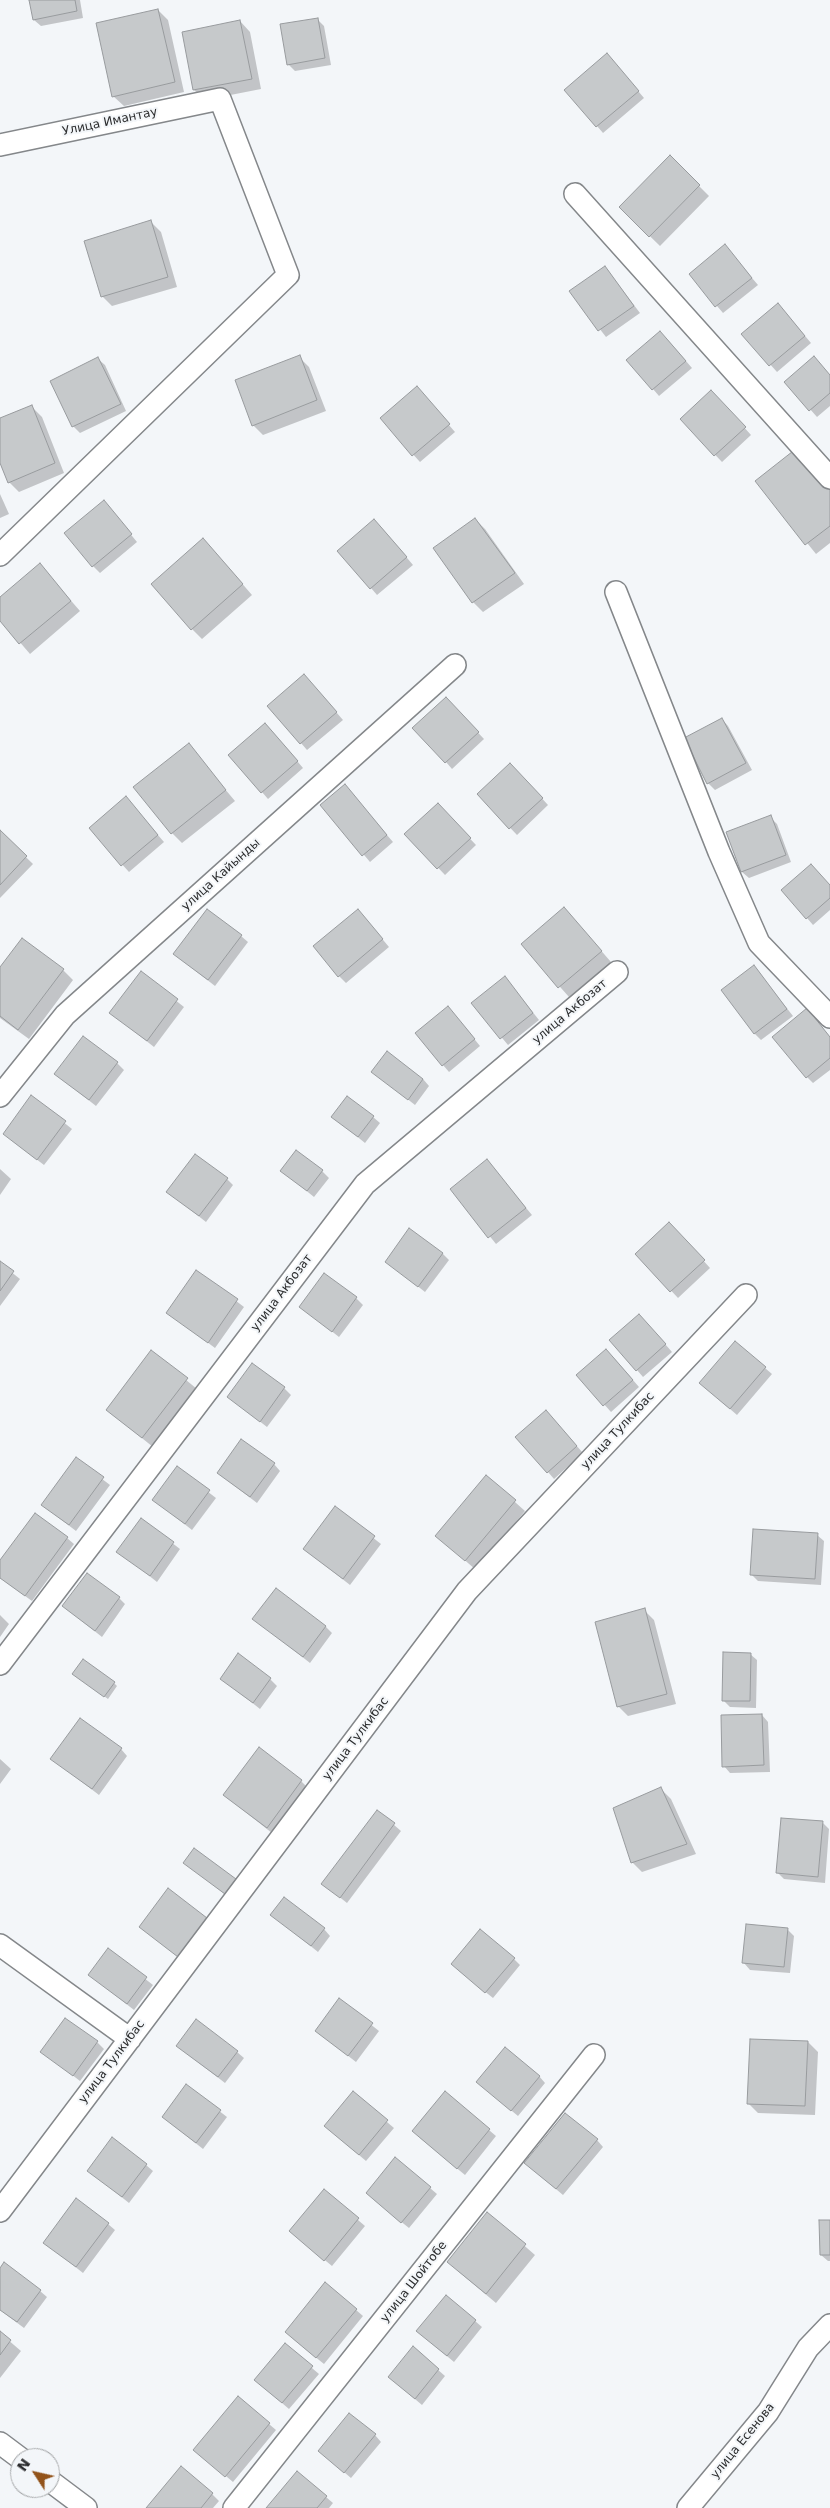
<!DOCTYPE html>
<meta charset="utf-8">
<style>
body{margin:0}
#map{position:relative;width:830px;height:2508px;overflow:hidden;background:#f3f6f9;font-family:"DejaVu Sans",sans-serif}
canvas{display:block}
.north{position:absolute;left:10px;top:2448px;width:50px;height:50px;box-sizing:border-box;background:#f3f6f9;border:1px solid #a3a5a7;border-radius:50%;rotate:305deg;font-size:14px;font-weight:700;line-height:20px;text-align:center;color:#2b2c2d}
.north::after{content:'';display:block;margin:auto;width:18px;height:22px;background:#92531a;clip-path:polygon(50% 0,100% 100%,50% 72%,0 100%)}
</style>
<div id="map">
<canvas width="830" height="2508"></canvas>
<div class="north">N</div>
</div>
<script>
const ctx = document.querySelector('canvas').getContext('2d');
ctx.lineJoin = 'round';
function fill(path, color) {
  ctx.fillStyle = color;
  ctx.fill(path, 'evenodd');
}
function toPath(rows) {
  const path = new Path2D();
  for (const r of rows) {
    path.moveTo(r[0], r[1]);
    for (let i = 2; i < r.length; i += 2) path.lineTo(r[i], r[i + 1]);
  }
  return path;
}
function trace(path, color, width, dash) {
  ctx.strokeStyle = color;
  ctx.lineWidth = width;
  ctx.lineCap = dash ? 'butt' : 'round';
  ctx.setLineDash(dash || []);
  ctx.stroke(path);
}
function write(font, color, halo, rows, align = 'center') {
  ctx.font = font + ' "DejaVu Sans",sans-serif';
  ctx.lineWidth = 4;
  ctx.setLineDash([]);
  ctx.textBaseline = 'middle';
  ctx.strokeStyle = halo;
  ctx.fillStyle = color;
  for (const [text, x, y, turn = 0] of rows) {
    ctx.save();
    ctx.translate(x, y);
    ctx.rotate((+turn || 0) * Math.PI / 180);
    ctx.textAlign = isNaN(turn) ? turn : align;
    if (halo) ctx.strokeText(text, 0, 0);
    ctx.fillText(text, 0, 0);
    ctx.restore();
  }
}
fill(toPath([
 [31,0,80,0,83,18,41,26,34,20],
 [158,10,168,20,184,92,124,106,113,96],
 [317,19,324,26,331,65,295,71,288,64],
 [240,21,250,32,261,89,205,100,194,90],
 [613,61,644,98,603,133,597,126],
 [670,157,709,196,660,246,620,207],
 [151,222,161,232,177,287,112,306,102,296],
 [725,246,758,285,723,313,690,274],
 [605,267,640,313,606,337,571,292],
 [784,311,811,343,777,372,743,334],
 [667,339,692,368,659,396,653,389],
 [299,357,309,367,326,411,263,435,253,425],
 [98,359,105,365,126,411,80,433,74,427,52,381],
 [830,376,830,406,817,417,786,382],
 [423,395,455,432,420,462,381,419],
 [718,398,751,435,722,462,681,419],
 [32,407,42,417,64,473,19,492,9,482,0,460,0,420],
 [757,481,830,488,830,543,816,554],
 [0,494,9,514,0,518],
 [110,509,137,542,100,573,93,566],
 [475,519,485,529,524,584,483,612,473,602,435,548],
 [381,527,413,565,377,595,371,588],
 [213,550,252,595,202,639,192,629],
 [40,565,80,611,30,654,0,619,0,599],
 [311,683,343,720,307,750,269,706],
 [452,705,484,739,452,769,446,762],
 [722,719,728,726,752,770,715,790,708,783],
 [272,731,303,768,268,799,230,755],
 [188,745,235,801,182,843,172,833],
 [517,771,548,805,517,835,478,794],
 [345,786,393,842,370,862,322,805],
 [132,805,164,842,129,872,90,829],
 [438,805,476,845,445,875,406,834],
 [770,817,777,824,791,862,749,878,742,872,728,833],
 [0,832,33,864,0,898],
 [830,886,830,910,813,925,807,918],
 [564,908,611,962,569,997,522,944],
 [364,917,389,947,346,983,339,976],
 [241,936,248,942,215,986,174,954],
 [754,967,793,1016,761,1040,755,1034],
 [0,969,63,970,73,980,29,1039,0,1018],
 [141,973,184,1007,154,1047,111,1013],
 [511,985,539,1020,508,1045,473,1003],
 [454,1014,480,1046,449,1072,443,1065],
 [813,1017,830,1037,830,1070,813,1083,807,1077],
 [117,1063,124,1070,96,1106,63,1080],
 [373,1072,423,1079,429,1086,415,1105],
 [32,1097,72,1129,44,1165,11,1140],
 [333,1117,373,1117,380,1123,365,1143],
 [487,1161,532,1215,496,1244,452,1189],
 [0,1169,11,1179,0,1195],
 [282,1171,322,1171,329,1178,314,1197],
 [227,1179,233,1185,206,1222,168,1192],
 [676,1230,710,1268,678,1298,637,1254],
 [442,1253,449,1260,425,1292,387,1262],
 [0,1263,20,1279,0,1306],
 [197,1271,244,1307,215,1348,168,1313],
 [356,1298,363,1305,339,1337,301,1307],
 [646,1322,672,1352,643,1377,637,1370],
 [152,1352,197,1389,153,1447,107,1410],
 [613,1357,639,1387,611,1412,578,1375],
 [765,1368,772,1374,737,1415,708,1390],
 [284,1388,291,1395,267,1427,228,1397],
 [552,1418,583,1453,554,1479,548,1472],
 [76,1459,110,1485,76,1531,42,1505],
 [274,1464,280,1471,257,1503,218,1473],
 [177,1468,216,1498,192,1530,154,1500],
 [487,1477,525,1511,476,1570,437,1536],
 [335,1508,381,1544,350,1585,304,1549],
 [141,1519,180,1549,157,1582,118,1551],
 [817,1535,824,1541,821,1585,758,1581,751,1574],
 [67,1538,74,1544,32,1601,0,1578,0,1562],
 [119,1598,125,1604,102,1637,63,1606],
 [644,1610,654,1620,676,1704,628,1716,618,1706],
 [0,1615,9,1624,0,1637],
 [254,1619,326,1627,332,1633,310,1663],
 [750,1654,757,1660,756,1708,730,1707,724,1701],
 [77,1677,114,1683,117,1686,108,1699],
 [221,1678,270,1679,277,1686,260,1709],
 [762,1715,768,1722,770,1772,730,1773,724,1766],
 [121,1749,127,1756,99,1795,52,1759],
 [0,1759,11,1769,0,1784],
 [301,1781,311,1791,277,1837,224,1795],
 [661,1789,671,1799,696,1854,642,1872,632,1862],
 [378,1811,401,1831,347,1903,323,1884],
 [823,1823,829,1829,825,1883,784,1879,778,1873],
 [184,1862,235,1880,242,1886,232,1900],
 [272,1915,324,1929,330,1936,318,1952],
 [207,1919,213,1925,185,1962,140,1927],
 [787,1929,794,1936,790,1973,750,1970,744,1963],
 [108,1950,153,1985,134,2010,97,1981],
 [514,1959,520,1965,493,1998,459,1971],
 [340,2000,379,2031,356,2062,316,2031],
 [97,2042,104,2049,80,2081,41,2051],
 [808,2042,818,2052,815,2115,758,2113,748,2103],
 [177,2046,237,2052,244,2058,225,2083],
 [539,2076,545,2083,518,2116,484,2088],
 [187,2086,227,2117,203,2149,163,2117],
 [353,2093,394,2128,366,2161,333,2133],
 [445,2093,496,2136,465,2175,420,2138],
 [597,2140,603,2147,563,2195,532,2169],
 [146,2165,153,2171,129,2203,89,2171],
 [430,2188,437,2194,409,2228,374,2200],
 [324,2191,365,2226,332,2266,298,2238],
 [488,2214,535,2255,496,2303,459,2272],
 [830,2221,830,2261,828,2261,821,2255],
 [108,2224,115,2230,83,2273,45,2243],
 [0,2270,40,2291,47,2297,24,2328,0,2310],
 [326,2284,363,2316,324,2364,293,2339],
 [446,2296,482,2327,454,2362,417,2331],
 [0,2333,21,2351,0,2378],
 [285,2345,319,2374,289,2409,255,2380],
 [413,2348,445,2376,422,2405,389,2377],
 [269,2424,276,2430,233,2482,202,2456],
 [375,2435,381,2442,351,2478,326,2457],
 [212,2494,219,2501,213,2508,148,2508],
 [326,2497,333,2503,329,2508,267,2508]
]), '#0003');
const building = toPath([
 [29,0,75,0,77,11,33,20,29,0],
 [158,9,175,82,112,97,96,23,158,9],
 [318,18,325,58,287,65,280,24,318,18],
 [240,20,252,79,193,90,182,32,240,20],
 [607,53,639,91,596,127,564,90,607,53],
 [670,155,700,185,649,237,619,207,670,155],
 [151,220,168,277,101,297,84,241,151,220],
 [725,244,752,278,715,307,689,274,725,244],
 [605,266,634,306,598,331,569,291,605,266],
 [778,303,805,336,769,366,741,334,778,303],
 [660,331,686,361,652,390,626,360,660,331],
 [300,355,317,400,252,426,235,380,300,355],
 [814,356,830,375,830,393,809,411,784,382,814,356],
 [98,357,121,404,72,427,50,381,98,357],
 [417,386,450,424,412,456,380,418,417,386],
 [711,390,746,427,714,456,680,419,711,390],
 [32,405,55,463,8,483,0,463,0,418,32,405],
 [797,448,830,489,830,526,805,545,755,481,797,448],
 [104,500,132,534,92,567,64,533,104,500],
 [475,518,515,573,472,603,433,548,475,518],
 [374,519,407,557,370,589,337,551,374,519],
 [203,538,243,584,191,630,151,584,203,538],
 [40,563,71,601,19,644,0,621,0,597,40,563],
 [304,674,337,712,300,744,267,706,304,674],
 [446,697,479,732,445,763,412,728,446,697],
 [722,718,746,763,707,784,684,738,722,718],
 [265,723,298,761,261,793,228,755,265,723],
 [189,743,226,790,171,834,133,787,189,743],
 [510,763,543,798,509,829,477,794,510,763],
 [345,784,387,835,362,856,320,805,345,784],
 [126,796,158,835,121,866,89,828,126,796],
 [438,803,471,838,437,869,404,834,438,803],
 [771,815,786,855,741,872,726,832,771,815],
 [0,830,27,856,0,885,0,830],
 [811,864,830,885,830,898,806,919,781,890,811,864],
 [564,907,602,951,558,988,521,944,564,907],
 [207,909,242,935,208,980,173,954,207,909],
 [358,909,383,939,338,977,313,946,358,909],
 [22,938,64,969,18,1030,0,1016,0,967,22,938],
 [754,965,787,1009,754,1034,721,990,754,965],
 [141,971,178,999,147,1041,109,1013,141,971],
 [505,976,533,1013,500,1039,471,1003,505,976],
 [448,1006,475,1039,442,1066,415,1033,448,1006],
 [807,1008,830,1037,830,1058,806,1078,772,1037,807,1008],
 [83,1036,118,1062,89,1100,54,1074,83,1036],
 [387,1051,423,1079,408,1100,371,1072,387,1051],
 [31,1095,66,1121,37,1160,3,1134,31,1095],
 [347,1096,374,1116,358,1137,331,1117,347,1096],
 [296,1150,323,1170,307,1191,280,1171,296,1150],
 [195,1154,228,1178,199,1216,166,1192,195,1154],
 [487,1159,526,1208,488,1238,450,1189,487,1159],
 [669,1222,705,1260,670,1292,635,1254,669,1222],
 [409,1228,443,1253,418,1287,385,1262,409,1228],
 [0,1261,14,1271,0,1291,0,1261],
 [196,1270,238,1299,208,1343,166,1313,196,1270],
 [324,1273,357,1297,332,1332,299,1307,324,1273],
 [639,1314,666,1344,636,1371,609,1340,639,1314],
 [735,1341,766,1367,730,1409,699,1383,735,1341],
 [606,1349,633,1380,603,1406,576,1375,606,1349],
 [151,1350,188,1378,142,1438,106,1410,151,1350],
 [252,1363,285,1387,260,1422,227,1397,252,1363],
 [546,1410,577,1446,547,1473,515,1437,546,1410],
 [241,1439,275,1463,250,1497,217,1473,241,1439],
 [76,1457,104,1477,69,1525,41,1505,76,1457],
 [177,1466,210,1490,185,1524,152,1500,177,1466],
 [486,1475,516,1500,465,1561,435,1536,486,1475],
 [335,1506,375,1536,343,1579,303,1549,335,1506],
 [35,1513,68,1537,25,1596,0,1578,0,1560,35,1513],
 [141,1518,174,1542,150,1576,116,1552,141,1518],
 [753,1529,818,1533,815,1579,750,1575,753,1529],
 [87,1573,120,1597,95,1631,62,1606,87,1573],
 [276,1588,326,1626,303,1657,252,1619,276,1588],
 [645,1608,667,1694,617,1707,595,1622,645,1608],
 [723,1652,751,1653,750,1701,722,1701,723,1652],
 [238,1653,271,1678,253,1703,220,1679,238,1653],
 [83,1659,115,1682,104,1697,72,1674,83,1659],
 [762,1714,764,1765,722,1767,721,1715,762,1714],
 [80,1718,122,1748,92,1789,50,1759,80,1718],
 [259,1747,302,1780,267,1828,223,1795,259,1747],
 [661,1787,687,1844,631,1863,613,1808,661,1787],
 [377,1810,395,1823,340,1898,321,1884,377,1810],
 [781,1818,823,1821,818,1877,776,1873,781,1818],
 [194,1848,236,1879,225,1894,183,1863,194,1848],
 [168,1888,207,1918,178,1957,139,1927,168,1888],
 [284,1897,325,1928,311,1946,270,1915,284,1897],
 [746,1924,788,1928,784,1967,742,1963,746,1924],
 [480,1929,515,1958,485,1993,451,1964,480,1929],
 [108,1948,147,1977,127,2004,88,1975,108,1948],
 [339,1998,373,2023,348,2056,315,2031,339,1998],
 [65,2018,98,2041,73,2076,40,2052,65,2018],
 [196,2019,238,2051,218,2077,176,2046,196,2019],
 [750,2039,808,2041,805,2106,747,2104,750,2039],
 [505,2047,540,2076,511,2111,476,2082,505,2047],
 [186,2084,221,2110,196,2143,162,2117,186,2084],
 [353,2091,388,2120,359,2155,324,2126,353,2091],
 [445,2091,490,2129,457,2169,412,2131,445,2091],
 [565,2113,598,2139,556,2189,524,2163,565,2113],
 [112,2137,147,2164,122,2197,87,2171,112,2137],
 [395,2157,431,2187,401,2223,366,2193,395,2157],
 [324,2189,359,2218,324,2261,289,2231,324,2189],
 [76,2198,109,2223,76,2267,43,2243,76,2198],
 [487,2212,526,2244,486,2294,447,2262,487,2212],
 [819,2220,830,2220,830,2255,820,2255,819,2220],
 [4,2262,41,2290,17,2322,0,2310,0,2268,4,2262],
 [325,2282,357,2309,316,2358,285,2332,325,2282],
 [446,2295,476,2320,447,2356,416,2331,446,2295],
 [0,2331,11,2340,0,2355,0,2331],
 [285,2343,313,2366,282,2403,254,2380,285,2343],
 [413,2346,439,2369,415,2399,388,2377,413,2346],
 [238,2396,270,2423,225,2477,193,2450,238,2396],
 [349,2413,376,2434,344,2473,318,2451,349,2413],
 [181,2466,213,2493,201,2508,146,2508,181,2466],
 [297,2471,327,2496,317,2508,266,2508,297,2471]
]);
fill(building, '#c6c9cb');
trace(building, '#989b9e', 1);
const street = toPath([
 [0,145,220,99,288,275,0,555],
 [575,194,830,478],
 [616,592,719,852,759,943,830,1017],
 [0,1096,65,1015,455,665],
 [0,1664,365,1184,617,972],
 [0,1945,130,2039],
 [0,2211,467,1591,746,1295],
 [0,2443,20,2458],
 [50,2481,86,2508],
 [234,2508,594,2055],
 [688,2508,768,2412,808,2348,830,2325]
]);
trace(street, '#84878a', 24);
trace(street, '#fff', 21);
write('12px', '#2b2c2d', '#f3f6f9', [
 ["Улица Имантау",110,122,-12],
 ["улица Кайынды",221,875,-42],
 ["улица Акбозат",570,1012,-40],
 ["улица Акбозат",282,1293,-53],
 ["улица Тулкибас",618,1431,-47],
 ["улица Тулкибас",356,1739,-53],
 ["улица Тулкибас",112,2062,-53],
 ["улица Шойтобе",414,2282,-52],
 ["улица Есенова",743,2441,-51]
]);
</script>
